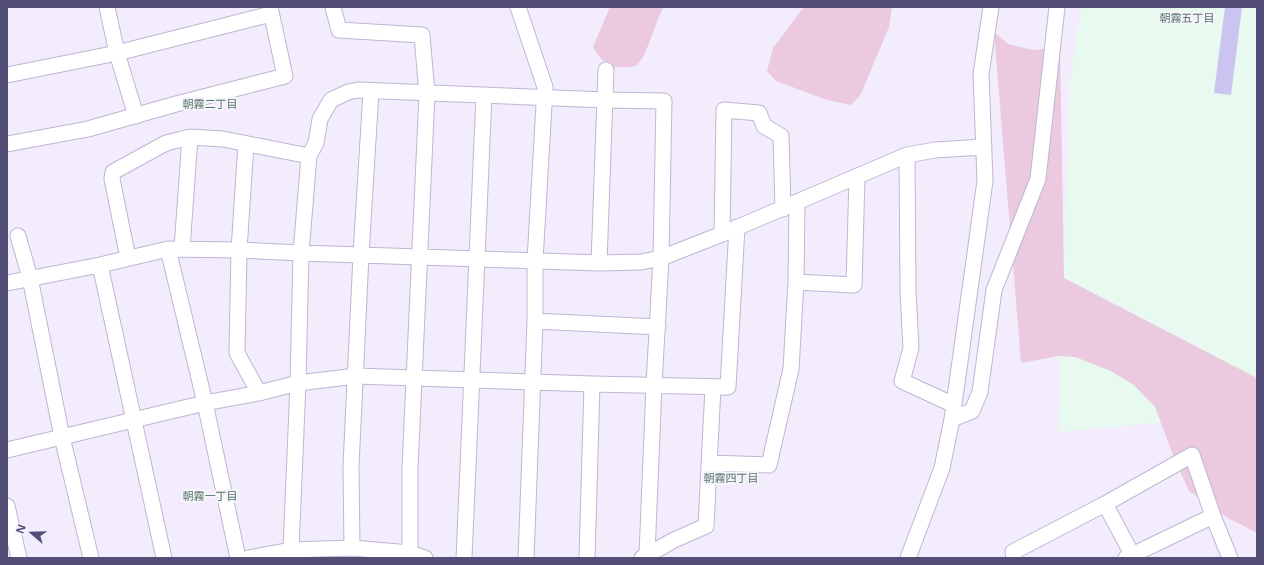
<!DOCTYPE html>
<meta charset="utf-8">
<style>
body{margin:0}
#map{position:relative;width:1264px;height:565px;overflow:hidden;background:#f2ecfc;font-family:"Noto Sans",sans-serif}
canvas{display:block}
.frame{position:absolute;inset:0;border:8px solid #524e78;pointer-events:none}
.north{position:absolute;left:12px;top:513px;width:40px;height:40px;-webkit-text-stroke:3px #f7f3ff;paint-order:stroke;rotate:290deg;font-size:11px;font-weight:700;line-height:16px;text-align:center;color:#524e78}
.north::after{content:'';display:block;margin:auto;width:14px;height:18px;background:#524e78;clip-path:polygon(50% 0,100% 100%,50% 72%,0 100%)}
</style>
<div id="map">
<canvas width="1264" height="565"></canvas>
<div class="frame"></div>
<div class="north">N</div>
</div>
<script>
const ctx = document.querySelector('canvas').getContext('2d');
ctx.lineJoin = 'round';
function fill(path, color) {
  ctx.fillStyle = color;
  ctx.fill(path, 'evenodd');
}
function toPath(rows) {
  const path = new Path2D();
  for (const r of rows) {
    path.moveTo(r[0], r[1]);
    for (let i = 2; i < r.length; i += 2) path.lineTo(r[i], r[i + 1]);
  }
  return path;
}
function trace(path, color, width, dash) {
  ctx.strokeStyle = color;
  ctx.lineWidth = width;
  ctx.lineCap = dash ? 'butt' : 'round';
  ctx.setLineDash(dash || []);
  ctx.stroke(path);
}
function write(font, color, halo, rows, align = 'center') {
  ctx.font = font + ' "Noto Sans","Noto Sans JP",sans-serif';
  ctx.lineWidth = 4;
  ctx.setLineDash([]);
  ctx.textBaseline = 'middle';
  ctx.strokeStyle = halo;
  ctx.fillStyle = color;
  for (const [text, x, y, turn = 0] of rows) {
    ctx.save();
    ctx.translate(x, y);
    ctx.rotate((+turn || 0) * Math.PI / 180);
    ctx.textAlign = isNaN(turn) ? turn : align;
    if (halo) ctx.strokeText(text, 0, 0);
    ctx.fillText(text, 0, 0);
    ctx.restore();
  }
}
fill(toPath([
 [1081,7,1257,7,1257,413,1058,432,1070,83]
]), '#e8f9ef');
fill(toPath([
 [610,7,664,7,660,14,644,56,636,66,629,67,612,67,601,59,593,47],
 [804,7,892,7,889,27,861,94,851,105,827,100,776,81,767,71,773,48],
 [994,32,1008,44,1033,50,1060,47,1064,278,1257,378,1257,533,1228,518,1189,491,1173,455,1155,407,1134,385,1111,371,1075,357,1058,356,1021,363]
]), '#ebcae0');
fill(toPath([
 [1225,7,1242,7,1231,95,1214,93]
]), '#cbc4f1');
const minor = toPath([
 [107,7,117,53,136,116],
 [333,7,339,30,422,35,427,94,410,468,410,553],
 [518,7,545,87,535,261,535,321,526,558],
 [7,75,117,53,271,14],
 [7,144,88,129,176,104,285,76,270,7],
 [246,144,239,250,237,353,259,393],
 [907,155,908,291,911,348,902,381,954,405],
 [722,234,724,110,759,113,764,126,781,136,783,209],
 [18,236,30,278,62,437,91,558],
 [168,249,205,403,238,558],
 [182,249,190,137],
 [128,258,112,179,113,172,166,143,190,137,223,139,309,156],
 [599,263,606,70],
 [100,265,164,558],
 [796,282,854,285,857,177],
 [7,283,100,265,168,249,239,250,301,253,599,263,641,262,661,258,722,234,907,155,935,150,984,147],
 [535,321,658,327],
 [952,419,972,411,980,392,994,290,1038,179,1057,7],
 [7,450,205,403,259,393,298,383,356,376,592,384,728,387,737,227],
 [709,463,769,465,791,369,796,282,797,202],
 [1105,504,1134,558],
 [7,506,19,558],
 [352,548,351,466,361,255,371,91],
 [248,558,291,550,352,548,410,553,425,558],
 [292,558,291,550,298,383,301,253,309,156,316,143,320,119,331,100,348,92,358,90,605,100,664,101,661,258,654,385,647,555],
 [464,558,484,95],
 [587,558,592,384],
 [642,558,674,540,706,526,713,387],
 [908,558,942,468,952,419,985,181,981,74,991,7],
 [1014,558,1013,552,1105,504,1192,455,1213,516,1230,558],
 [1126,558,1213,516]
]);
trace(minor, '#bcb7d4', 17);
trace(minor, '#fff', 15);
write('11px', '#557863', '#f7f3ff', [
 ["朝霧五丁目",1187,19],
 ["朝霧二丁目",210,105],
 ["朝霧四丁目",731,479],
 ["朝霧一丁目",210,497]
]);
</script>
